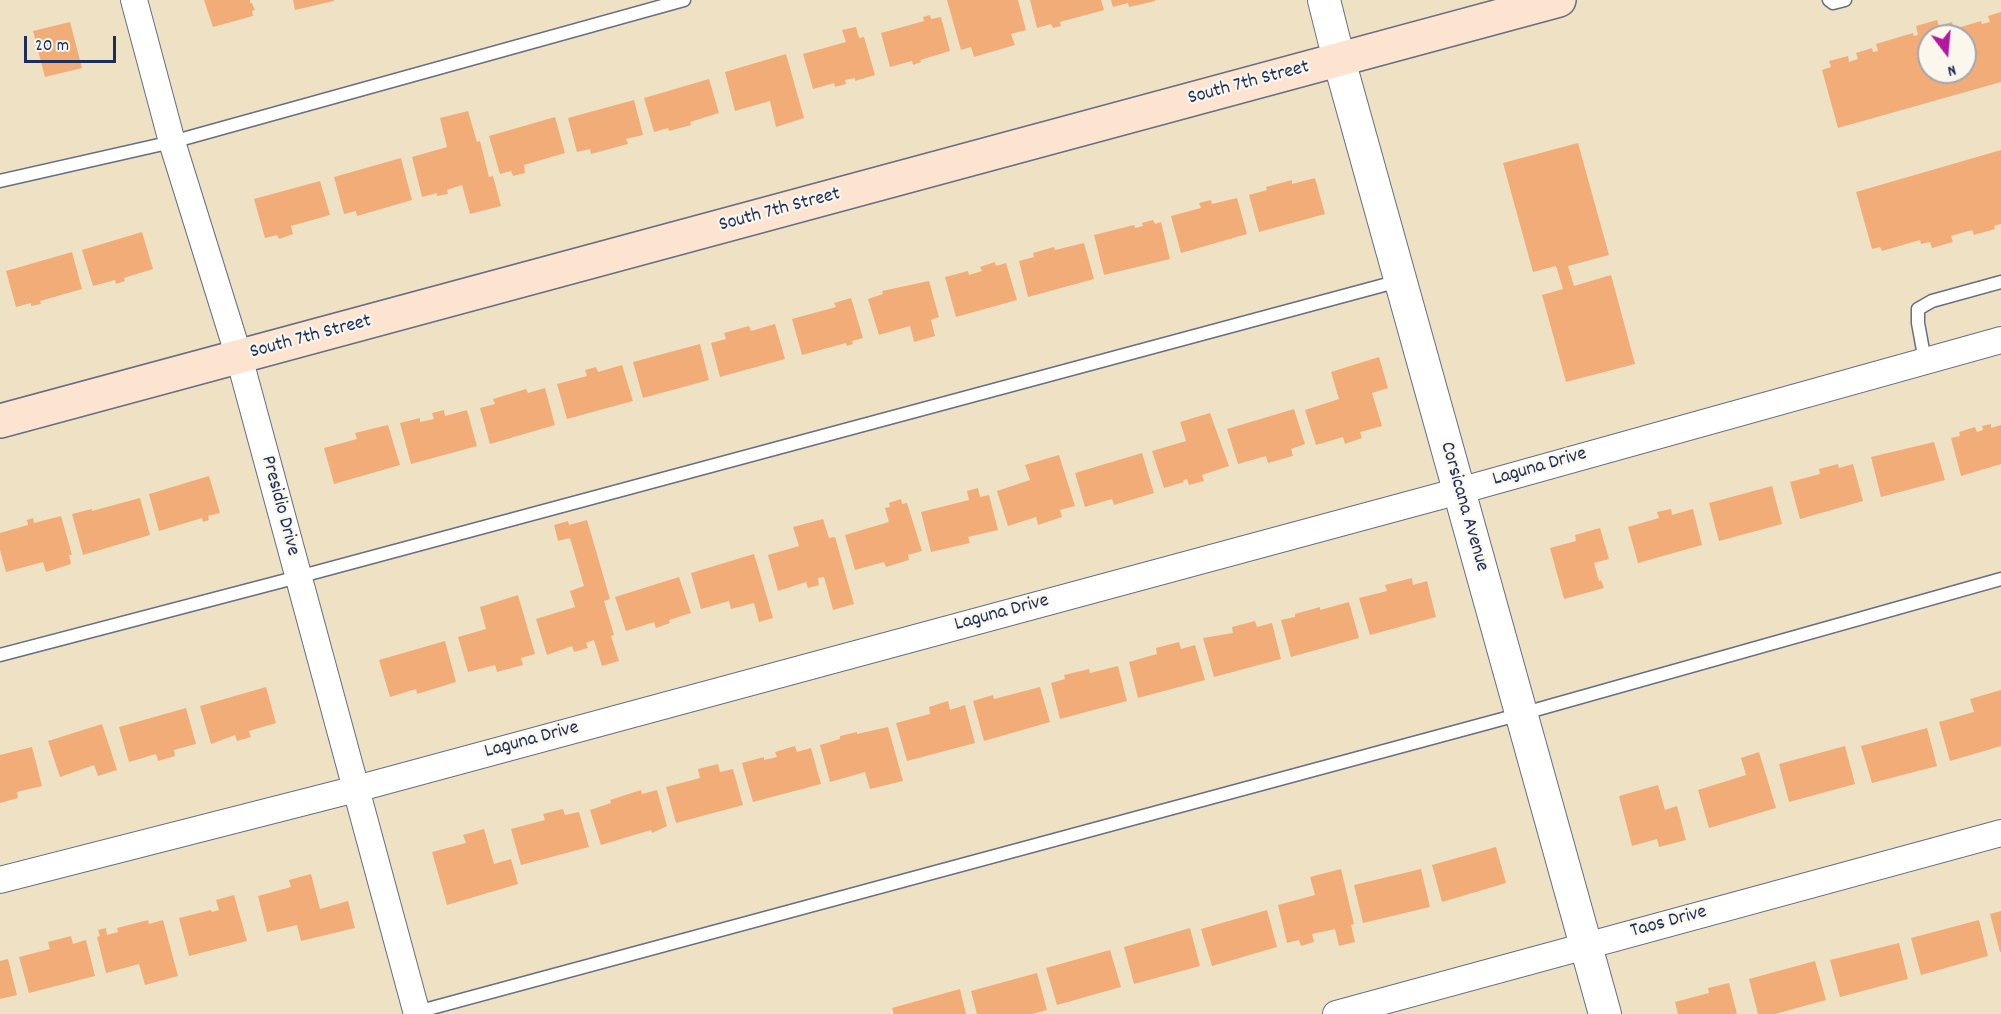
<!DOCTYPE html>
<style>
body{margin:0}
#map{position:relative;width:2001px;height:1014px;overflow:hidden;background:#efe2c4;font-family:Dekko,sans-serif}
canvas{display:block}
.north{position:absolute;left:1917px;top:24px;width:60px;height:60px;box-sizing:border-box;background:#fbf7ec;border:2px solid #a1a7b3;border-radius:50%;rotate:164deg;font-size:16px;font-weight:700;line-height:24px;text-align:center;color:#1b2f5e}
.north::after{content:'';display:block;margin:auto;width:21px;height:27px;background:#b5179e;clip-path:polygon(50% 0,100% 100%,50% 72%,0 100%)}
.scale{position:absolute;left:24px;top:36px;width:92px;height:27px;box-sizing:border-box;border:3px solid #1b2f5e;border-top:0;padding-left:8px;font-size:18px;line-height:21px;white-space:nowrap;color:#1b2f5e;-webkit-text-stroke:4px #fbf7ec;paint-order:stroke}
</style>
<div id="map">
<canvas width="2001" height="1014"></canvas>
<div class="north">N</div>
<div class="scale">20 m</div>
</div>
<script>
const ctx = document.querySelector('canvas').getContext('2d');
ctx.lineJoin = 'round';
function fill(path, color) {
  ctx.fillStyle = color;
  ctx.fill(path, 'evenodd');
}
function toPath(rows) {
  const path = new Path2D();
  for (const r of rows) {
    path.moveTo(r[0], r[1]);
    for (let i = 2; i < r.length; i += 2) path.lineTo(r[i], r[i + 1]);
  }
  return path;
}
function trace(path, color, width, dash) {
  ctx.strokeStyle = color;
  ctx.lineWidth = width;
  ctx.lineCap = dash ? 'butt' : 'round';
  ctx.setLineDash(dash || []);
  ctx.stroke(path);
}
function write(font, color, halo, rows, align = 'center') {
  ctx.font = font + ' Dekko,sans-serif';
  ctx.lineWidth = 4.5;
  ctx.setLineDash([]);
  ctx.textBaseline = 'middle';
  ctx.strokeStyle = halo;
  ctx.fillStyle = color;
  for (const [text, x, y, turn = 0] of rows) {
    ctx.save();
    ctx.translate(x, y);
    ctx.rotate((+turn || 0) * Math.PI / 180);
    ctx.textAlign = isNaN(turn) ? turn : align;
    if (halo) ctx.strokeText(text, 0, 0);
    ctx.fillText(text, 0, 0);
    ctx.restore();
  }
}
fill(toPath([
 [204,0,250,0,250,3,252,3,255,10,252,11,253,16,213,27],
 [293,0,334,0,334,1,295,10],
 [947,0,1018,0,1026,30,1011,34,1015,45,974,57,971,47,961,50],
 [1030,0,1101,0,1104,10,1060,22,1061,26,1053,28,1051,24,1037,28],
 [1111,0,1155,0,1155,1,1129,7,1128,3,1113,7],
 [2001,12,2001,82,1838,128,1822,70,1831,67,1829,61,1848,56,1849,62,1858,59,1856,53,1872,48,1873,52,1878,51,1876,44,1913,33,1914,36,1918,35,1916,26,1937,20,1939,26,1952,22,1954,29,1981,21,1982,24,1990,22,1988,16],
 [1929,36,1965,36,1965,72,1929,72],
 [930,15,931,19,941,17,950,51,920,60,921,62,913,65,912,61,890,67,881,33,924,21,923,17],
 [70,22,82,68,45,77,33,31],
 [856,27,859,38,864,37,875,75,855,81,855,78,845,80,846,84,835,87,834,83,813,89,803,54,846,42,842,30],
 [786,54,804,118,776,127,770,101,735,111,725,72],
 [709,79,719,113,690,122,691,125,669,131,668,128,654,132,644,98],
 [634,100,643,135,626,139,628,144,591,154,590,149,577,152,568,118],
 [468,111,477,142,480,141,489,177,493,176,501,206,470,214,462,185,447,190,448,194,437,196,437,193,422,197,412,157,447,147,440,118],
 [555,117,565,153,524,165,525,173,513,176,511,171,500,174,489,136],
 [1578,143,1609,255,1568,266,1574,286,1611,275,1635,364,1566,382,1542,295,1563,289,1556,266,1533,272,1503,163],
 [2001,150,2001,224,1994,226,1995,229,1974,235,1972,230,1951,236,1953,242,1932,248,1930,242,1921,244,1920,240,1882,251,1880,247,1872,249,1856,192],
 [401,158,412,200,357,216,356,211,344,214,334,177],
 [1315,178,1325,214,1259,232,1249,195,1267,190,1266,187,1292,180,1292,184],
 [320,181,330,215,291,226,293,234,279,239,277,235,265,238,254,199],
 [1237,198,1247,234,1181,253,1171,216,1201,208,1199,203,1211,200,1212,204],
 [1153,220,1155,224,1161,222,1170,259,1104,275,1094,235,1134,225,1135,228,1143,226,1142,223],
 [142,232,153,269,124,278,125,281,116,284,115,280,93,286,82,250],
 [1084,243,1094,279,1028,297,1019,261,1034,257,1033,253,1054,247,1055,250],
 [72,252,82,289,40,301,41,304,31,306,31,303,16,307,6,271],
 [995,262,996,266,1006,263,1017,300,956,317,945,277,968,271,969,275,982,271,980,267],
 [929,281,939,317,931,320,935,336,914,342,910,326,879,335,868,299,883,294,882,291],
 [851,298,863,338,852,341,853,344,847,346,846,343,802,355,792,319,836,307,834,303],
 [775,324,785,359,720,377,711,343,726,339,724,333,749,326,751,331],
 [700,344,709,380,643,398,633,362],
 [1379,357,1388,388,1372,393,1382,426,1360,432,1362,438,1345,444,1343,437,1316,445,1305,410,1339,399,1331,372],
 [622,365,633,401,567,419,557,384,587,376,585,370,596,367,598,372],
 [545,388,555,425,490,444,480,408,495,404,493,399,526,389,528,393],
 [1294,409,1305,444,1291,449,1293,456,1268,463,1266,456,1238,464,1227,429],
 [444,410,445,416,467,410,477,446,411,464,400,423,420,418,420,422,434,419,432,413],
 [1210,413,1229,466,1202,475,1204,481,1189,485,1187,479,1183,480,1184,482,1164,488,1152,451,1186,441,1180,422],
 [1991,424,1991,428,2001,425,2001,464,1961,476,1951,438,1960,436,1959,432,1975,427,1977,432,1983,430,1982,426],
 [388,425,400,465,334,484,324,448,357,439,355,433],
 [1934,442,1945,480,1881,497,1871,457],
 [1142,453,1154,493,1114,505,1112,499,1085,507,1075,473],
 [1059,455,1075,506,1060,510,1062,517,1038,525,1036,517,1008,526,997,491,1030,480,1025,465],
 [1838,464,1839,468,1853,464,1863,501,1800,519,1790,482,1820,474,1819,469],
 [209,476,220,513,208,516,209,520,203,522,202,518,159,531,149,494],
 [1772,486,1782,524,1719,541,1709,503],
 [978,488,980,497,989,495,998,530,968,537,970,543,931,552,921,512,969,500,967,491],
 [140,498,150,535,83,555,72,514,92,509,92,511],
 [901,499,902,504,907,503,922,551,908,555,909,560,886,567,884,562,855,570,845,535,889,522,885,508,890,507,889,503],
 [1671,509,1672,515,1693,509,1702,545,1638,563,1628,527,1659,518,1657,512],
 [61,516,72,555,69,555,71,564,46,572,43,562,6,572,0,550,0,533,28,525,27,520,33,518,34,523],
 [823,519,829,538,835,537,854,604,833,610,824,577,818,578,819,585,808,588,806,582,778,591,768,555,799,546,793,527],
 [587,520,610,599,604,601,614,635,611,636,619,661,602,666,594,640,586,643,588,648,574,652,572,646,547,655,536,619,575,607,570,591,584,586,570,538,558,541,554,525,568,521,569,525],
 [1600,528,1609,559,1594,563,1599,581,1601,580,1604,588,1564,599,1550,548,1576,541,1575,535],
 [754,554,773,618,759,622,754,603,731,609,729,601,701,609,691,573],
 [679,577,691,613,669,620,670,623,656,628,654,622,626,631,615,597],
 [1412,578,1413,585,1427,581,1436,617,1370,635,1359,598,1387,591,1385,585],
 [518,595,535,654,521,658,523,665,497,672,495,665,468,672,458,637,486,629,480,607],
 [1349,602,1359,638,1291,657,1281,620,1295,617,1295,614,1320,607,1320,610],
 [1255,621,1257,627,1272,623,1281,659,1214,677,1203,638,1233,633,1232,627],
 [445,641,456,682,417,694,416,689,390,697,379,660],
 [1179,642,1181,649,1195,645,1205,680,1138,698,1129,662,1157,654,1156,648],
 [1118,666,1127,701,1060,719,1051,683,1065,679,1064,675,1089,669,1090,673],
 [266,687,276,723,249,731,251,737,237,741,235,735,211,744,200,706],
 [1040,687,1050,722,984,741,973,701,993,695,994,699],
 [2001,690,2001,746,1950,761,1939,722,1974,712,1970,699],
 [948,701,950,710,965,705,975,743,907,761,896,723,930,714,929,707],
 [186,708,196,744,174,750,175,756,158,761,156,754,129,762,119,727],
 [102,724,117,770,98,776,94,765,60,777,48,741],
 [888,727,903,781,870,789,865,772,830,782,820,745,840,739,840,736,857,732,857,734],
 [1927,728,1937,766,1872,783,1861,746],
 [795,746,797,752,811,748,821,784,753,802,742,763,764,757,764,760,777,757,775,752],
 [1845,746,1855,784,1789,802,1779,764],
 [32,747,42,786,17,792,18,798,0,803,0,755],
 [1759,752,1776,808,1709,828,1698,790,1746,775,1741,758],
 [718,764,720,772,733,769,743,805,676,823,666,787,700,778,698,769],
 [1658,785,1665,810,1677,806,1686,840,1659,847,1657,839,1632,846,1619,796],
 [641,790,642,794,657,790,667,826,652,833,651,830,601,845,590,810,611,803,610,800],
 [563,809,565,815,579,812,589,847,521,865,511,829,545,820,543,814],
 [484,829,494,864,511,859,518,884,447,905,432,852,466,843,463,835],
 [1496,847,1506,883,1442,902,1432,865],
 [1341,869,1354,924,1351,925,1355,942,1339,946,1335,929,1312,934,1314,942,1301,946,1299,940,1287,943,1278,905,1315,895,1310,877],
 [1421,869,1430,907,1363,923,1354,885],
 [311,874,320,909,348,901,355,928,301,941,297,925,267,932,258,896,291,887,289,880],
 [234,895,247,941,189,956,179,918,211,910,212,912,219,910,216,900],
 [1267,910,1277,947,1212,966,1201,929],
 [2001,911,2001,952,2000,952,1990,914],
 [148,920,149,924,163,920,178,976,145,985,139,964,106,973,97,937,100,936,98,930,106,928,107,935,118,932,117,928],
 [1979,920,1988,956,1921,975,1911,938],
 [1190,928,1200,966,1134,984,1124,947],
 [71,936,73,944,86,940,95,976,29,993,19,957,50,949,48,942],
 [1899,943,1908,979,1840,997,1830,960],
 [1110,950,1121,987,1057,1005,1046,968],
 [8,959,17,995,0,999,0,961],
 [1815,961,1826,1000,1775,1014,1758,1014,1749,979],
 [1037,973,1047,1010,1032,1014,977,1014,971,991],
 [1729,983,1737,1014,1678,1014,1675,1002,1709,993,1708,988],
 [960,989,966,1014,894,1014,892,1008]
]), '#f2ac78');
const service = toPath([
 [1829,0,1833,3,1845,0],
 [0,181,172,142,684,0],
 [1925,361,1918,323,1918,309,1932,301,2001,282],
 [0,655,298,577,1399,281],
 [413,1013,1521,714,2001,579]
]);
const minor = toPath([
 [134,0,172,142,239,357,417,1014],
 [0,880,356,789,1459,491,2001,340],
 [1336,1014,2001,833]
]);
const tertiary = toPath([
 [1324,0,1339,60,1605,1014]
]);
const secondary = toPath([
 [0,421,1559,0]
]);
trace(service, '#656e82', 15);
trace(minor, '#656e82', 28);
trace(tertiary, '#656e82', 34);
trace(secondary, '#656e82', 36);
trace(service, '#fff', 12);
trace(minor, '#fff', 26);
trace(tertiary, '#fff', 32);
trace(secondary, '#fde4d1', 33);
write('20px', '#1b2f5e', '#fbf7ec', [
 ["South 7th Street",1249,84,-15],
 ["South 7th Street",780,211,-15],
 ["South 7th Street",311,338,-15],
 ["Laguna Drive",1540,468,-16],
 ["Presidio Drive",279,506,75],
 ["Corsicana Avenue",1463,507,74],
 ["Laguna Drive",1002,614,-15],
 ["Laguna Drive",532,741,-15],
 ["Taos Drive",1669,923,-15]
]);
</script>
